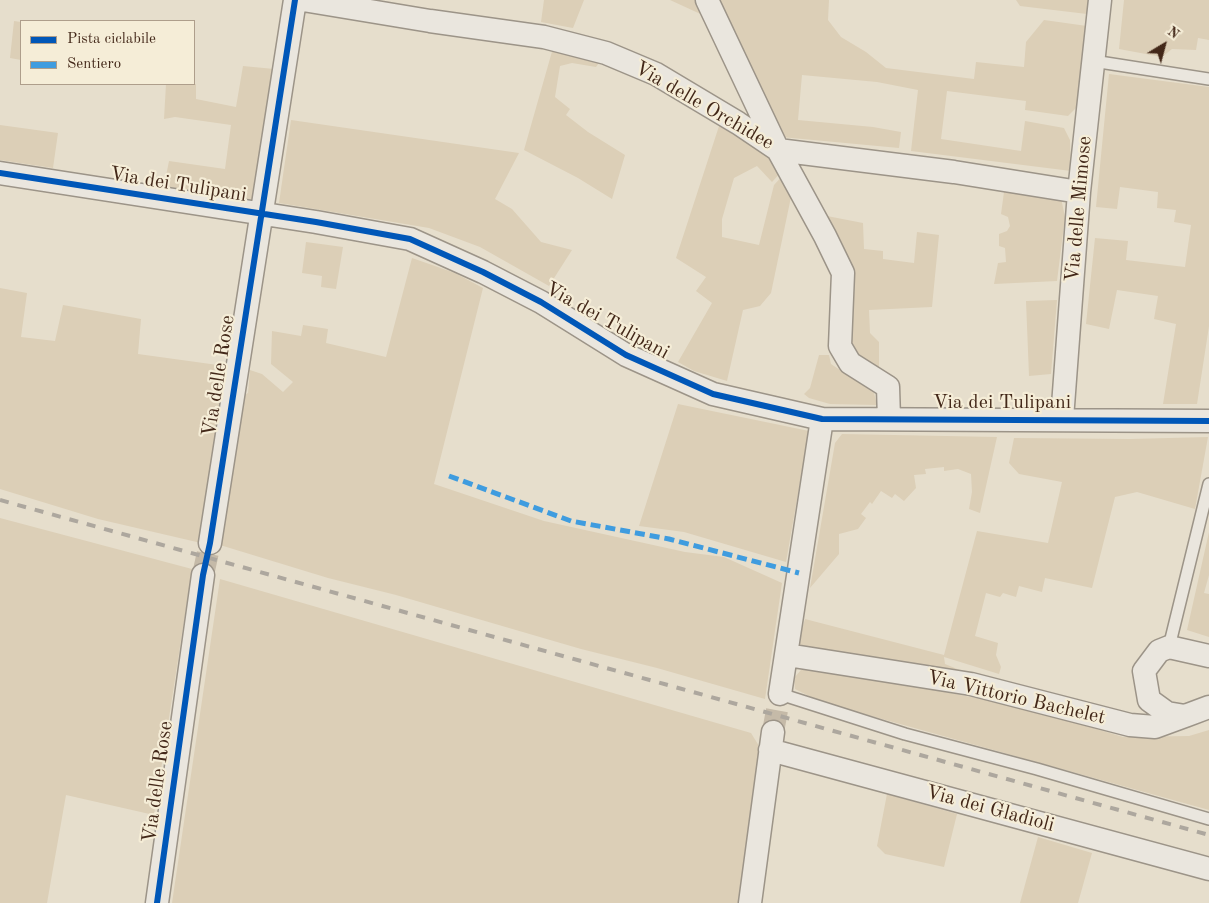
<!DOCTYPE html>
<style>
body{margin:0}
#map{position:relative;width:1209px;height:903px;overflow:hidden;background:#e6decc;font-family:"Old Standard TT",serif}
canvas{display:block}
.legend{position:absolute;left:20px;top:20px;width:175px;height:65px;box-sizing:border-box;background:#f5edd7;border:1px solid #ae9e8b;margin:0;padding:6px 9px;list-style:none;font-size:15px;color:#432819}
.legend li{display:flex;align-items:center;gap:10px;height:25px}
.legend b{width:25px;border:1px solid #ae9e8b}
.north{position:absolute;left:1139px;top:20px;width:50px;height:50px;-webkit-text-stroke:4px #f5edd7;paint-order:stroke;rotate:37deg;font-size:14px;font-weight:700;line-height:20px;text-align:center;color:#432819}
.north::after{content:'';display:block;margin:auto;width:18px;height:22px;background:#432819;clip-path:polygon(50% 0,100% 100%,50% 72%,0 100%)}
</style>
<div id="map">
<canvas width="1209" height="903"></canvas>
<ul class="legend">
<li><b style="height:6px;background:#0057b8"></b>Pista ciclabile</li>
<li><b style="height:6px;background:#3f9cdf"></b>Sentiero</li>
</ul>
<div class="north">N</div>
</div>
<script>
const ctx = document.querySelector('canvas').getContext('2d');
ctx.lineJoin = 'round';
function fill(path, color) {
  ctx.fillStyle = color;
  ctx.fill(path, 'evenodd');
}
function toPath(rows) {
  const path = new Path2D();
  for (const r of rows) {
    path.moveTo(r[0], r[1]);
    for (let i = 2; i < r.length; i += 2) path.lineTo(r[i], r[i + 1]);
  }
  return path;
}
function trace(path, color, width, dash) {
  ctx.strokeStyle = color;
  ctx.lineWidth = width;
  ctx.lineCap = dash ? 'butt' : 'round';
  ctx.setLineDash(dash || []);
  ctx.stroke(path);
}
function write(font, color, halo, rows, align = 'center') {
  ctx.font = font + ' "Old Standard TT",serif';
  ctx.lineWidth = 4.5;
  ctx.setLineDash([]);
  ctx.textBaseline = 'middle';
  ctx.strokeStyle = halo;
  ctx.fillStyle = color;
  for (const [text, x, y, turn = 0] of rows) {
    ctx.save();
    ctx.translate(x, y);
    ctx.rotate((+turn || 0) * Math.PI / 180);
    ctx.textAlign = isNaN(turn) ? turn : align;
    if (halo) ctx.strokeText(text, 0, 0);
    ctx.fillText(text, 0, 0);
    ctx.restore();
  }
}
fill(toPath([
 [544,0,584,0,573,28,541,22],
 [670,0,698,0,707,17],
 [718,0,829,0,828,20,841,37,866,52,886,68,974,79,976,62,1024,67,1026,42,1044,20,1087,26,1076,108,1068,116,1025,110,1026,101,947,91,941,139,1021,151,1025,121,1064,128,1070,140,1071,171,911,151,918,90,877,82,802,75,798,120,873,127,901,132,899,148,781,137],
 [1016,0,1089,0,1087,14,1020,6],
 [1124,0,1209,0,1209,40,1198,38,1196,50,1172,49,1162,57,1119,49],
 [14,21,21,22,21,60,10,58],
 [553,48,601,60,596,67,572,63,560,66,555,97,570,109,566,115,588,132,625,155,612,199,578,178,524,150],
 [243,66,274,69,256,201,164,186,169,161,225,169,231,125,175,117,164,119,166,84,196,84,196,99,236,107],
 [1109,74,1209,87,1209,326,1197,404,1163,404,1176,324,1154,319,1158,296,1117,290,1109,329,1086,324,1095,238,1128,241,1126,260,1185,267,1191,225,1174,222,1176,210,1157,208,1158,192,1120,187,1117,209,1096,207],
 [291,120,519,153,495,199,512,209,541,242,572,250,549,286,480,247,429,228,279,203],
 [720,123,772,154,783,170,772,182,757,166,734,178,722,219,722,237,759,245,774,185,785,173,791,197,771,293,760,306,743,310,727,381,694,371,678,362,712,303,696,291,706,277,676,258],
 [0,125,58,133,53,168,0,160],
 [1004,192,1061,198,1065,217,1057,281,994,284,998,263,1006,262,1005,248,999,246,999,234,1007,231,1010,226,1008,217,1001,214],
 [827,216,863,223,864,249,883,251,883,259,914,263,917,232,939,235,932,307,869,310,870,333,879,342,879,368,872,368,852,350,852,267],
 [306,242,343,247,336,289,321,287,322,276,302,273],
 [412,258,455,273,483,288,434,484,544,521,685,552,724,557,782,583,765,699,657,668,581,649,396,595,328,578,220,545,242,396,248,393,250,370,262,374,283,392,293,382,271,364,272,331,301,336,303,325,328,329,326,343,386,357],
 [0,288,27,293,21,337,55,341,63,305,141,319,138,354,225,366,201,543,98,519,0,489],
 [1057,300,1051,374,1029,376,1026,301],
 [819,355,829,355,831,364,874,393,877,405,830,404,809,398,804,394,810,388],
 [678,404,809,431,786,562,684,532,639,526],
 [842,434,997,437,980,513,969,509,972,492,971,474,958,469,944,471,944,467,925,469,926,474,914,475,916,488,904,501,895,494,892,498,881,491,872,504,870,502,861,514,866,518,858,529,839,534,839,554,810,588,835,443],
 [1208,437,1195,509,1137,492,1115,497,1092,588,1045,578,1042,592,1019,586,1016,597,1003,593,1000,597,986,593,975,636,998,643,996,655,1001,667,999,674,944,657,945,664,962,671,946,670,800,648,799,638,805,619,944,655,977,531,1048,543,1062,482,1019,474,1009,463,1014,438,1130,439],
 [0,518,192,569,154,815,66,795,47,903,0,903],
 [1209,532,1209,575,1204,593,1209,594,1209,637,1187,630],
 [220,579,751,733,759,746,740,903,172,903],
 [816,668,987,700,1060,718,1123,737,1189,736,1209,730,1209,810,821,702,795,689,794,678,801,670],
 [887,794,957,814,944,867,885,854,877,846],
 [1038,837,1092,853,1078,903,1020,903]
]), '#dccfb7');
trace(toPath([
 [203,575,210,543],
 [773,732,780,694]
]), '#c5baa8', 22, [22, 11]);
const service = toPath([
 [1093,61,1209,79],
 [1169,647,1209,484],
 [780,694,905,734,1037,769,1209,819]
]);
const minor = toPath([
 [303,0,430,21,544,37,606,53,656,74,738,123,778,150,954,172,1079,192],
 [707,0,778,150,825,236,843,273,840,346,850,363,888,387,889,419],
 [0,173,316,222,410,239,483,272,541,302,626,355,713,394,822,419,1209,421],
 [1062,419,1079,192,1100,0],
 [210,543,295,0],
 [787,655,971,684,1130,725,1155,727,1185,716],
 [1209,656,1169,647,1159,651,1144,671,1149,700,1167,713,1185,716,1209,707],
 [780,694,822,419],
 [770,750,1209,869],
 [157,903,203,575],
 [750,903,773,732]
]);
trace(service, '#9c9488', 14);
trace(minor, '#9c9488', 25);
trace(service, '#eae6de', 11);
trace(minor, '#eae6de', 22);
trace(toPath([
 [0,500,1209,835]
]), '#ada79e', 4, [9, 9]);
trace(toPath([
 [449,476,571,521,669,539,799,573]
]), '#3f9cdf', 5, [10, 5]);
trace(toPath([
 [0,173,316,222,410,239,483,272,541,302,626,355,713,394,822,419,1209,421],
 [157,903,203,575,210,543,295,0]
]), '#0057b8', 6);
write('20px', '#432819', '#f5edd7', [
 ["Via delle Orchidee",704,106,30],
 ["Via dei Tulipani",178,185,9],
 ["Via delle Mimose",1079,209,-85],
 ["Via dei Tulipani",607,321,29],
 ["Via delle Rose",219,376,-81],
 ["Via dei Tulipani",1002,403],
 ["Via Vittorio Bachelet",1016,698,13],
 ["Via delle Rose",158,782,-82],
 ["Via dei Gladioli",990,809,15]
]);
</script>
